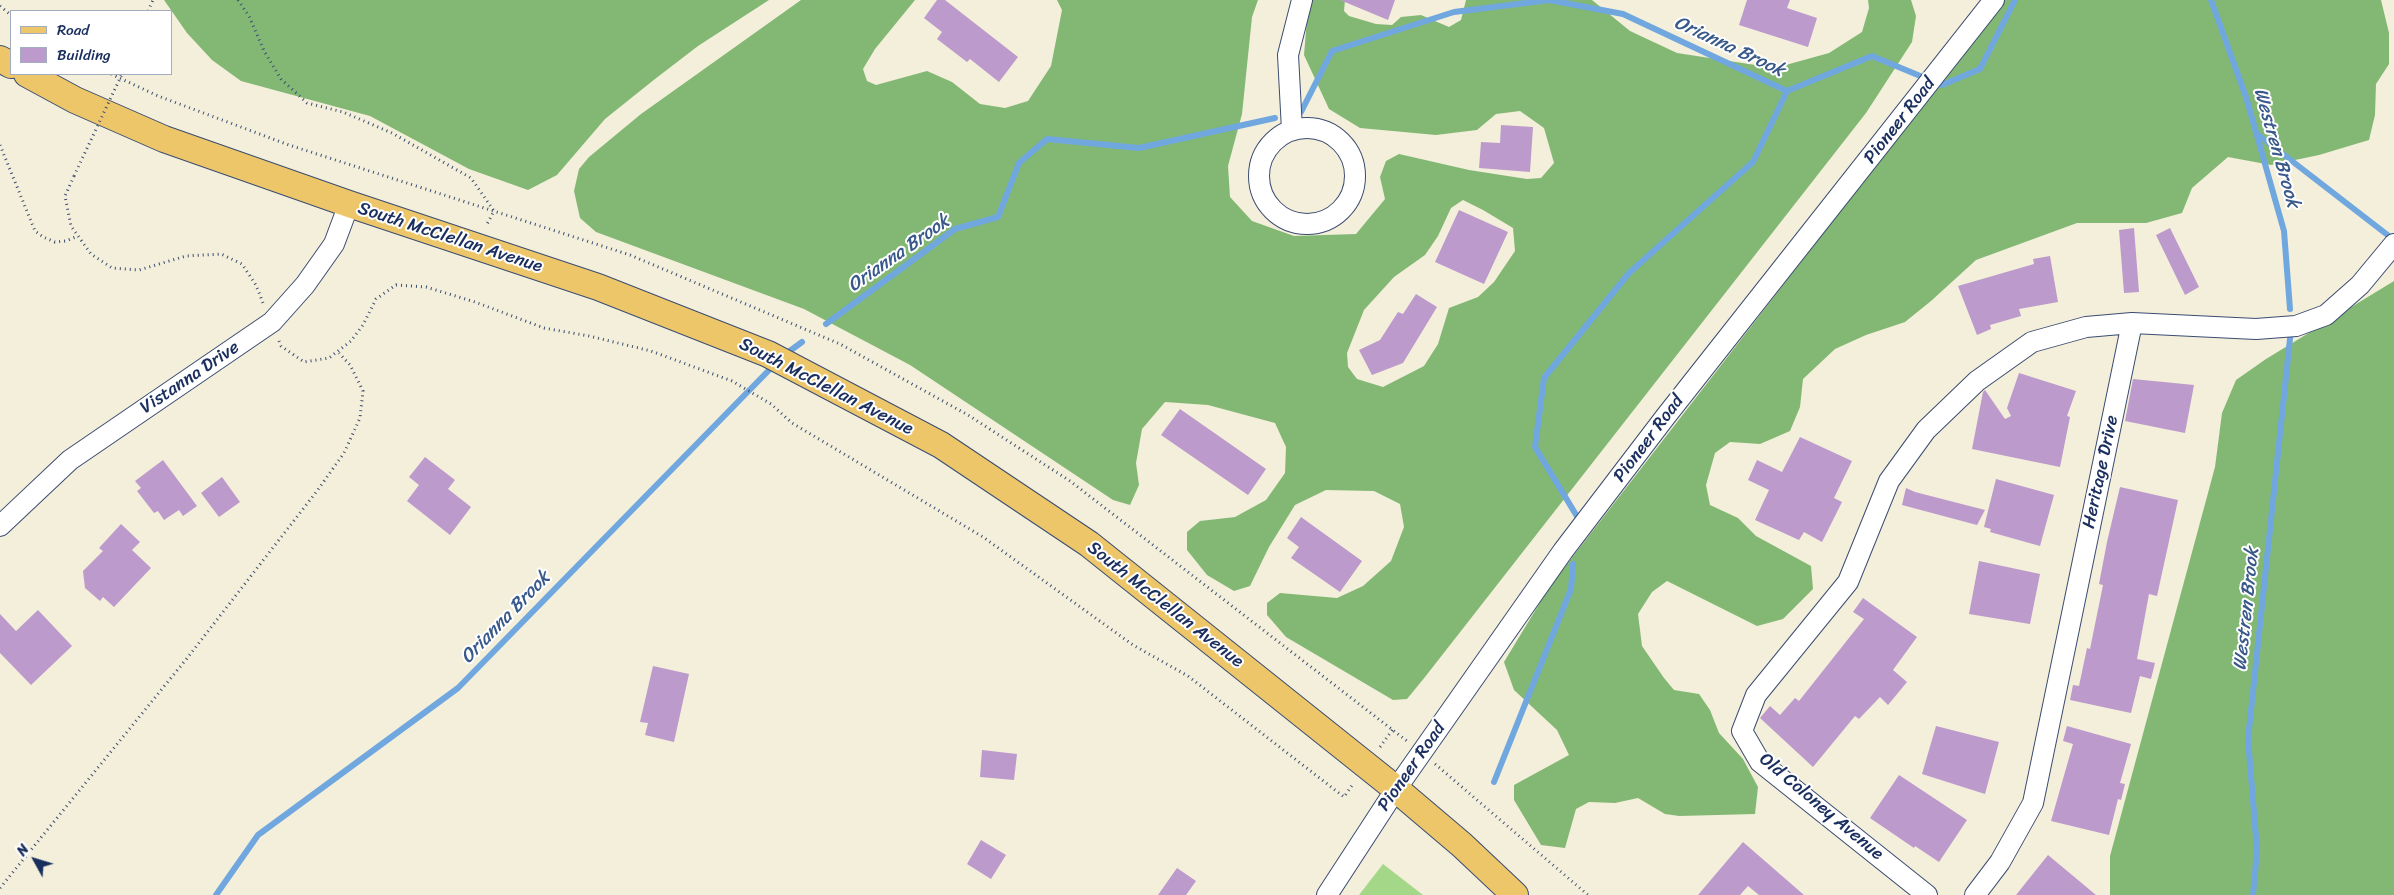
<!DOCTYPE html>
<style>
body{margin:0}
#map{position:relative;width:2394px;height:895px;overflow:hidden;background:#f3efdb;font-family:Sriracha,sans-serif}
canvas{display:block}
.legend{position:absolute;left:10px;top:10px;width:162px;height:65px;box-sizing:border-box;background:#fff;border:1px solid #a4acbf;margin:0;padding:6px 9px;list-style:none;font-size:15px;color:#1b2f5e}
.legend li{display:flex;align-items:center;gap:10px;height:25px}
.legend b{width:25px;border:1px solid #a4acbf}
.north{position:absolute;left:10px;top:835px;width:50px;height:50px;-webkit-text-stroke:4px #fff;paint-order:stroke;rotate:309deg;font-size:14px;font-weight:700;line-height:20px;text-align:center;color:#1b2f5e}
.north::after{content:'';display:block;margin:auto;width:18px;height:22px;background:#1b2f5e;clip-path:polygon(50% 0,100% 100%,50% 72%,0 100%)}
</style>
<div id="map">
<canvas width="2394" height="895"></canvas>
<ul class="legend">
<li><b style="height:6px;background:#ecc669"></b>Road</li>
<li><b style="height:14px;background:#bc9acb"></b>Building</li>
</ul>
<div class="north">N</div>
</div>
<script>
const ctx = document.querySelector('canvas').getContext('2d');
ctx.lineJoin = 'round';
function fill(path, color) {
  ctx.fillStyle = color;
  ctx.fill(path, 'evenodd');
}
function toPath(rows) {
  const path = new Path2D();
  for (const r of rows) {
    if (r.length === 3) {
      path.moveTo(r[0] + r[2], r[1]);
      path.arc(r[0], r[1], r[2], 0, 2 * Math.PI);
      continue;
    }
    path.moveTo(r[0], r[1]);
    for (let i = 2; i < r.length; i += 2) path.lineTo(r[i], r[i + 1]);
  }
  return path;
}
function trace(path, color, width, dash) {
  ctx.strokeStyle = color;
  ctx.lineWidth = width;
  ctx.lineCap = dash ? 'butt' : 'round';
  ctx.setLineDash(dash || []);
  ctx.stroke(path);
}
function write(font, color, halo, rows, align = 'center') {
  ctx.font = font + ' Sriracha,sans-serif';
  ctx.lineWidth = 4;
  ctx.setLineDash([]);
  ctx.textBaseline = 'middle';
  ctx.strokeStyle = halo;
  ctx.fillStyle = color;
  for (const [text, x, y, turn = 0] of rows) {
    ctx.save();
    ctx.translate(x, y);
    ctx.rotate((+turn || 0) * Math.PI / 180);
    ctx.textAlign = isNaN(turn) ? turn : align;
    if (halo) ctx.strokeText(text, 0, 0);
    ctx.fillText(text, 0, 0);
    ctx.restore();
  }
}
fill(toPath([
 [1383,864,1423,895,1359,895]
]), '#a4d888');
fill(toPath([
 [164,0,769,0,698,46,655,79,605,119,557,175,528,190,469,169,370,116,241,81,212,60,187,33],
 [801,0,915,0,875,49,863,69,867,81,876,85,927,71,952,82,980,104,1005,108,1028,101,1051,66,1062,10,1057,0,1258,0,1252,17,1242,114,1228,166,1230,197,1252,221,1294,236,1356,234,1385,199,1380,177,1386,161,1399,154,1469,170,1527,179,1541,178,1554,163,1544,128,1520,111,1496,114,1477,130,1436,135,1360,128,1329,109,1304,55,1307,19,1313,0,1345,0,1344,11,1349,16,1376,24,1392,25,1401,17,1421,15,1449,27,1461,20,1466,0,1592,0,1630,31,1677,53,1775,68,1829,53,1862,32,1869,8,1868,0,1911,0,1916,16,1912,42,1866,113,1425,677,1407,699,1393,700,1286,637,1267,615,1267,603,1280,593,1337,598,1363,586,1391,561,1404,527,1400,504,1374,491,1326,490,1295,505,1269,547,1250,586,1234,591,1207,575,1187,550,1187,532,1200,521,1235,517,1266,500,1285,473,1286,447,1275,423,1208,405,1165,402,1142,429,1136,463,1139,485,1130,505,1113,500,910,365,804,309,596,232,580,218,574,191,579,169,589,157,641,114],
 [1463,200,1483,210,1513,228,1515,251,1494,282,1478,297,1449,308,1438,344,1424,366,1383,387,1357,379,1348,367,1347,353,1364,310,1394,277,1425,255,1438,236,1451,208],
 [2004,0,2381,0,2389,33,2389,64,2376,84,2375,115,2369,140,2319,155,2271,165,2228,157,2192,188,2182,213,2146,223,2077,223,1976,260,1931,301,1905,322,1866,335,1835,349,1803,379,1800,407,1790,431,1760,444,1730,442,1715,453,1706,485,1710,505,1738,518,1756,536,1811,566,1813,589,1783,619,1757,626,1667,581,1652,592,1638,614,1642,646,1664,678,1674,690,1699,694,1710,710,1719,733,1743,759,1758,787,1755,814,1679,816,1665,814,1638,798,1615,803,1589,802,1576,809,1565,848,1541,845,1514,800,1514,785,1569,755,1557,730,1514,690,1504,662,1550,586],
 [2394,281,2394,895,2110,895,2110,856,2215,467,2222,413,2236,380,2266,359]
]), '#83b874');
trace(toPath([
 [2211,0,2246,97,2284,231,2290,309],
 [1301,112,1332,51,1454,12,1549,0,1623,14,1787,91,1872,56,1942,85,1980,69,2015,0],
 [2257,134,2394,240],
 [826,324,955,229,998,217,1019,163,1047,139,1139,148,1275,118],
 [783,356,802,342],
 [1578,518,1535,447,1544,378,1629,273,1753,162,1787,91],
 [1494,782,1571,589,1573,564],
 [216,895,258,835,458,688,774,365],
 [2253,895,2257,850,2248,739,2291,329]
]), '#70a7df', 6);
fill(toPath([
 [937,0,945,0,1018,57,999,82,970,59,967,62,937,39,942,32,924,18],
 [1340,0,1395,0,1388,20],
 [1747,0,1790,0,1787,8,1817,18,1808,47,1739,25],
 [1501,125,1533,127,1530,172,1479,168,1481,142,1500,143],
 [1459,210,1508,232,1484,284,1435,262],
 [2134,228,2139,292,2124,293,2119,230],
 [2170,228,2199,287,2185,295,2156,235],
 [2050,256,2058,302,2019,309,2021,316,1990,325,1991,329,1977,335,1958,286,2034,264,2033,259],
 [1416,294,1437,307,1403,363,1372,375,1359,350,1380,340,1398,312,1403,314],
 [2019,373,2076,391,2067,416,2070,417,2060,467,1972,449,1983,392,1985,390,2005,419,2011,416,2007,408],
 [2133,379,2194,385,2185,433,2125,421],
 [1180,409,1266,469,1248,495,1161,435],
 [1800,437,1852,461,1834,498,1842,502,1822,542,1804,532,1799,540,1755,520,1769,490,1748,480,1757,460,1782,472],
 [425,457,455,480,448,489,471,507,450,535,407,501,419,485,409,477],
 [163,460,197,506,183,516,179,510,164,520,158,511,154,513,137,491,141,488,135,481],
 [222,477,240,502,219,517,201,493],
 [1996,479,2054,495,2040,546,1990,532,1991,529,1984,527],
 [2120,487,2178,500,2157,596,2149,594,2137,659,2155,663,2151,679,2140,676,2131,713,2070,700,2073,685,2079,686,2087,648,2090,649,2103,585,2099,584,2107,542],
 [1906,488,1915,492,1985,510,1977,525,1902,505],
 [1301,517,1362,561,1340,592,1291,558,1299,547,1287,538],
 [121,524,140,542,132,550,151,568,114,607,103,597,100,601,85,588,83,571,103,551,99,548],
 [1979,561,2040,574,2030,624,1969,614],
 [1863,598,1917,637,1893,670,1907,682,1888,705,1880,697,1859,719,1855,716,1813,767,1760,718,1770,706,1780,715,1795,698,1799,701,1864,619,1853,612],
 [38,610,72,646,31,685,0,653,0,614,16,631],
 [653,666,689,674,674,742,645,735,648,723,640,722],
 [1936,726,1999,742,1985,794,1922,774],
 [2067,726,2131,744,2120,783,2125,784,2121,800,2118,799,2109,835,2051,821,2073,744,2063,741],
 [982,750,1017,754,1014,780,980,777],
 [1899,775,1967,820,1939,862,1915,846,1914,848,1870,818],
 [981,840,1006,855,991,879,967,864],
 [1743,842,1804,895,1759,895,1748,886,1740,895,1698,895],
 [2048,855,2096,895,2016,895],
 [1177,868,1196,881,1186,895,1158,895]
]), '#bc9acb');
const minor = toPath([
 [1307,176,48],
 [1292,130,1288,55,1302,0],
 [0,526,70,460,272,322,305,285,334,244,349,204],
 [1327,895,1396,789,1563,551,1666,416,1994,0],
 [1927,895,1760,762,1742,731,1756,695,1848,582,1889,481,1926,430,1977,381,2032,342,2086,327,2132,323],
 [1975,895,2000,862,2033,803,2132,323,2256,329,2296,326,2326,315,2360,285,2394,244]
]);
const major = toPath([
 [0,59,11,65],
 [27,74,75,100,164,139,349,204,598,287,768,354,941,445,1089,544,1396,789,1462,845,1515,895]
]);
trace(minor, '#3b4c71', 22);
trace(major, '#3b4c71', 28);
trace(toPath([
 [238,0,249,16,264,51,281,79,307,103,343,112,392,133,471,178,494,211,486,226],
 [0,6,11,15],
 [148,11,153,0],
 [111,74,158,96,289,145,630,255,840,344,968,415,1070,481,1407,741],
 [0,145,35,231,43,237,55,242,66,241,78,236],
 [74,176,65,196,71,226,91,254,112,268,139,270,186,256,221,254,242,264,256,285,263,303],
 [279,341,281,346,304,362,329,358,351,341,363,325,376,299,396,285,426,287,475,302,544,328,589,336,651,351,732,381,771,404,792,423,983,537,1133,645,1188,676,1344,797,1353,784],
 [1380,747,1393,729],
 [1435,764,1588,895],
 [0,888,188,657,317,491,344,453,360,418,363,391,350,365,339,353]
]), '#3b4c71', 3, [1, 4]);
trace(minor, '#fff', 20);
trace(major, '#ecc669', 26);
trace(toPath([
 [74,176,122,74]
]), '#3b4c71', 3, [1, 4]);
write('18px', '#1b2f5e', '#fff', [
 ["Pioneer Road",1900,121,-52],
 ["South McClellan Avenue",450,238,18],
 ["Vistanna Drive",190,378,-34],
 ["South McClellan Avenue",826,387,27],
 ["Pioneer Road",1649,439,-53],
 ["Heritage Drive",2101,472,-78],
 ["South McClellan Avenue",1165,605,38],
 ["Pioneer Road",1412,767,-55],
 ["Old Coloney Avenue",1821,807,40]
]);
write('italic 19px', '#39598b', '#fff', [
 ["Orianna Brook",1729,47,25],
 ["Westren Brook",2276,148,74],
 ["Orianna Brook",899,254,-35],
 ["Westren Brook",2247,609,-84],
 ["Orianna Brook",506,618,-46]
]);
</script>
